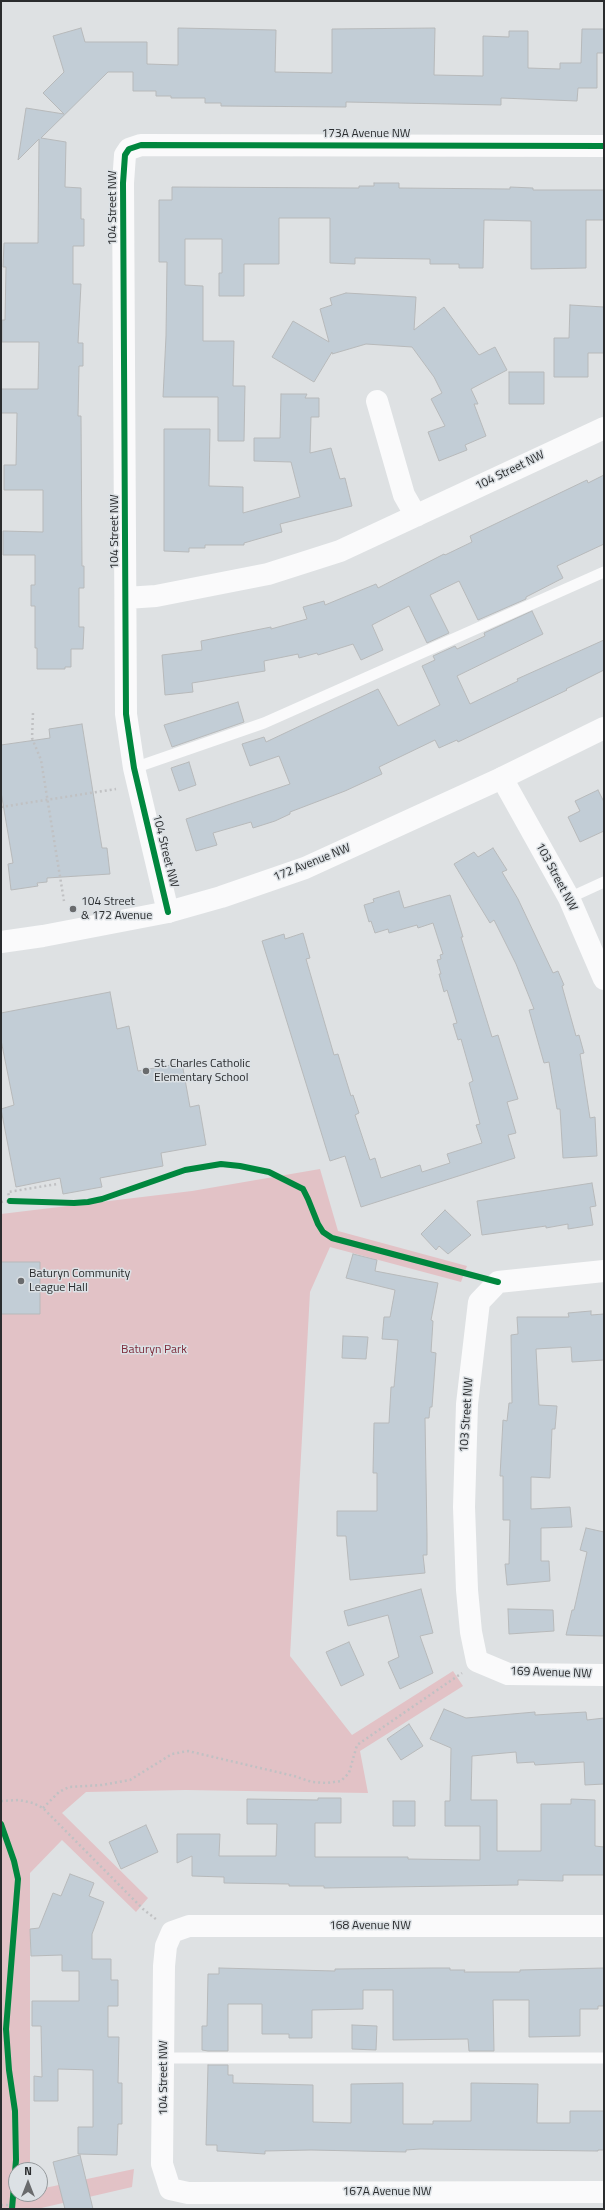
<!DOCTYPE html>
<style>
body{margin:0}
#map{position:relative;width:605px;height:2210px;overflow:hidden;background:#dee1e3;font-family:"Titillium Web",sans-serif}
canvas{display:block}
.frame{position:absolute;inset:0;border:2px solid #2a2c2e;pointer-events:none}
.north{position:absolute;left:8px;top:2162px;width:40px;height:40px;box-sizing:border-box;background:#dce1e5;border:1px solid #95999c;border-radius:50%;rotate:0deg;font-size:11px;font-weight:700;line-height:16px;text-align:center;color:#2a2c2e}
.north::after{content:'';display:block;margin:auto;width:14px;height:18px;background:#696b6d;clip-path:polygon(50% 0,100% 100%,50% 72%,0 100%)}
</style>
<div id="map">
<canvas width="605" height="2210"></canvas>
<div class="frame"></div>
<div class="north">N</div>
</div>
<script>
const ctx = document.querySelector('canvas').getContext('2d');
ctx.lineJoin = 'round';
function fill(path, color) {
  ctx.fillStyle = color;
  ctx.fill(path, 'evenodd');
}
function toPath(rows) {
  const path = new Path2D();
  for (const r of rows) {
    path.moveTo(r[0], r[1]);
    for (let i = 2; i < r.length; i += 2) path.lineTo(r[i], r[i + 1]);
  }
  return path;
}
function trace(path, color, width, dash) {
  ctx.strokeStyle = color;
  ctx.lineWidth = width;
  ctx.lineCap = dash ? 'butt' : 'round';
  ctx.setLineDash(dash || []);
  ctx.stroke(path);
}
function write(font, color, halo, rows, align = 'center') {
  ctx.font = font + ' "Titillium Web",sans-serif';
  ctx.lineWidth = 3;
  ctx.setLineDash([]);
  ctx.textBaseline = 'middle';
  ctx.strokeStyle = halo;
  ctx.fillStyle = color;
  for (const [text, x, y, turn = 0] of rows) {
    ctx.save();
    ctx.translate(x, y);
    ctx.rotate((+turn || 0) * Math.PI / 180);
    ctx.textAlign = isNaN(turn) ? turn : align;
    if (halo) ctx.strokeText(text, 0, 0);
    ctx.fillText(text, 0, 0);
    ctx.restore();
  }
}
fill(toPath([
 [320,1169,338,1231,467,1266,461,1282,330,1247,310,1292,290,1656,352,1735,453,1671,463,1686,360,1751,368,1793,186,1790,86,1792,62,1813,148,1898,136,1912,62,1840,30,1873,30,2170,16,2170,16,2194,40,2194,40,2189,134,2169,132,2187,37,2209,1,2209,1,1214,192,1191]
]), '#e2c2c6');
const building = toPath([
 [81,28,85,42,147,42,147,64,178,65,178,28,276,30,275,72,332,73,332,29,435,28,434,75,483,76,483,36,509,37,509,31,528,31,528,68,560,69,560,63,581,63,582,29,604,29,604,53,597,53,597,88,578,88,577,101,501,98,501,105,346,102,346,107,221,106,221,103,205,103,205,98,171,98,171,96,156,96,156,91,133,91,133,72,108,72,41,138,66,142,65,187,81,188,81,219,84,219,84,246,73,246,73,284,81,284,78,343,83,343,83,366,79,366,78,416,81,416,82,566,84,566,84,588,79,588,79,627,84,627,83,649,71,649,71,667,65,667,65,669,37,669,37,648,35,648,35,606,31,606,31,585,35,585,35,555,3,555,3,531,43,532,43,490,4,490,4,465,16,465,17,413,1,413,1,389,38,389,39,342,2,342,2,320,5,320,6,267,3,267,4,243,38,243,39,139,18,160,26,108,64,114,43,93,64,72,53,36,81,28],
 [374,183,399,183,399,188,510,189,510,187,533,188,533,190,604,190,604,220,586,220,586,268,531,269,531,221,484,220,483,268,459,268,459,264,430,264,430,259,355,258,355,264,330,263,330,218,279,218,279,264,244,264,244,296,219,296,219,273,222,273,222,239,185,239,185,285,203,286,203,341,234,341,233,386,245,386,244,441,218,441,218,397,163,397,166,336,167,262,159,262,159,200,172,200,172,187,359,188,359,186,374,186,374,183],
 [346,293,416,297,414,330,444,307,479,355,495,347,507,370,471,389,478,404,474,404,486,436,465,445,467,450,439,461,428,432,445,426,431,399,442,393,434,377,412,347,366,344,332,354,332,352,314,382,272,357,293,321,329,342,320,309,332,305,330,298,346,293],
 [570,305,604,307,604,353,588,353,588,377,554,377,554,338,569,338,570,305],
 [509,372,544,372,544,404,509,404,509,372],
 [281,394,307,394,305,398,319,398,319,417,311,417,310,453,331,448,340,479,345,478,352,506,280,524,282,532,244,543,244,545,205,545,205,548,189,548,189,552,164,551,164,429,210,429,209,486,243,487,243,513,300,497,291,462,254,461,254,438,280,438,281,394],
 [604,475,604,544,557,566,563,578,526,597,526,599,478,620,459,581,430,595,449,633,427,643,409,606,372,625,383,650,361,660,353,644,318,655,317,653,299,658,298,654,264,661,265,671,192,683,193,692,165,695,162,655,202,650,201,641,271,627,271,629,307,619,303,607,324,601,325,605,376,584,378,588,444,554,445,555,472,542,470,536,587,480,588,483,604,475],
 [532,611,543,634,457,676,470,704,518,681,517,679,604,640,604,670,566,689,567,690,458,742,457,740,439,748,435,740,379,767,382,774,345,791,290,812,290,814,275,821,253,828,251,822,213,833,217,845,196,851,186,819,290,784,279,756,250,766,242,744,264,737,266,742,378,689,398,726,440,705,422,666,435,660,433,656,455,646,457,649,485,636,484,633,532,611],
 [238,702,244,722,172,747,164,725,238,702],
 [82,724,102,848,107,848,110,874,47,878,47,882,37,883,38,886,11,890,8,864,13,863,1,792,1,745,50,738,49,729,82,724],
 [189,762,196,785,179,791,171,768,189,762],
 [598,790,604,802,604,831,580,842,568,817,580,811,575,801,598,790],
 [493,848,507,870,502,872,518,899,553,973,558,971,564,985,562,986,576,1036,579,1035,584,1053,580,1054,590,1118,595,1117,597,1156,563,1158,560,1109,557,1109,549,1062,544,1063,529,1010,534,1009,516,964,494,920,490,923,454,864,474,852,478,857,493,848],
 [399,891,404,908,450,895,463,937,461,937,492,1037,498,1035,518,1099,507,1102,516,1133,508,1135,515,1158,361,1207,345,1156,330,1161,262,941,284,934,285,939,303,933,310,958,306,959,334,1055,338,1054,351,1096,353,1095,359,1113,355,1115,370,1160,375,1158,381,1178,420,1165,422,1172,450,1163,447,1154,482,1143,476,1125,480,1124,469,1083,473,1081,461,1039,458,1040,453,1024,457,1023,447,990,444,992,439,974,441,974,437,960,441,959,440,955,443,954,433,923,418,928,417,925,389,933,388,929,375,933,371,921,369,922,364,905,374,902,373,899,399,891],
 [110,992,117,1029,129,1026,138,1071,182,1063,190,1107,199,1105,206,1145,161,1153,163,1166,100,1178,102,1187,63,1194,60,1178,16,1187,1,1109,14,1105,1,1040,1,1013,110,992],
 [592,1183,596,1206,590,1207,593,1225,568,1229,568,1224,546,1228,546,1226,482,1235,477,1201,592,1183],
 [445,1210,471,1235,448,1254,439,1246,436,1250,421,1234,445,1210],
 [353,1254,377,1260,375,1271,438,1283,431,1320,433,1321,431,1352,436,1353,432,1407,430,1407,429,1418,425,1418,427,1536,427,1555,423,1555,425,1573,350,1580,346,1536,337,1536,337,1511,377,1511,377,1473,373,1473,374,1423,389,1423,391,1387,394,1387,398,1340,382,1339,384,1317,390,1317,395,1290,346,1278,353,1254],
 [1,1262,40,1262,40,1314,1,1314,1,1262],
 [591,1311,591,1315,604,1314,604,1360,572,1362,571,1347,536,1349,539,1405,557,1406,555,1429,552,1429,550,1478,531,1477,531,1509,570,1507,572,1527,541,1528,541,1561,549,1561,550,1581,507,1585,505,1564,509,1564,510,1520,503,1520,503,1476,500,1476,503,1420,507,1421,509,1403,512,1403,511,1335,518,1334,517,1317,569,1317,568,1313,591,1311],
 [343,1336,368,1337,366,1359,342,1358,343,1336],
 [586,1528,604,1532,604,1636,566,1635,572,1610,574,1610,587,1552,580,1550,586,1528],
 [421,1589,433,1633,420,1636,433,1673,400,1689,388,1662,399,1657,388,1615,348,1626,344,1611,421,1589],
 [508,1609,553,1610,554,1631,509,1634,508,1609],
 [349,1642,364,1675,341,1686,326,1652,349,1642],
 [444,1709,466,1718,535,1712,535,1715,586,1712,587,1720,604,1718,604,1784,585,1785,584,1762,535,1765,534,1762,517,1763,516,1752,472,1756,471,1800,497,1800,497,1851,541,1851,541,1804,571,1804,571,1799,595,1800,595,1846,604,1847,604,1875,563,1875,563,1881,518,1880,518,1885,324,1888,324,1886,289,1886,289,1884,224,1883,224,1877,192,1876,192,1856,177,1863,177,1834,220,1834,219,1856,276,1856,277,1824,247,1824,247,1799,318,1800,318,1798,341,1798,341,1823,315,1823,315,1857,408,1857,408,1859,480,1860,480,1826,445,1826,445,1801,450,1801,451,1748,430,1739,444,1709],
 [409,1724,423,1746,401,1760,387,1739,409,1724],
 [393,1801,415,1801,415,1826,393,1826,393,1801],
 [146,1825,158,1852,121,1869,109,1842,146,1825],
 [70,1874,94,1883,89,1896,104,1902,92,1934,92,1959,111,1959,111,1980,118,1980,118,2006,108,2006,108,2037,119,2037,118,2083,122,2083,122,2124,118,2124,117,2155,78,2154,78,2127,93,2127,93,2070,58,2069,58,2101,34,2101,34,2076,42,2077,41,2026,32,2026,32,2001,79,2001,79,1971,62,1971,62,1955,31,1956,30,1929,39,1928,53,1893,61,1896,70,1874],
 [219,1968,335,1971,335,1969,432,1968,450,1968,450,1970,465,1970,464,1972,520,1972,520,1970,604,1968,604,2006,598,2006,598,2009,580,2009,580,2036,529,2037,529,2000,493,2000,494,2051,469,2051,468,2039,393,2040,393,1990,363,1990,363,2009,312,2010,312,2038,289,2038,289,2034,262,2034,262,2004,228,2004,228,2051,208,2051,202,2050,202,2026,207,2026,208,1974,219,1974,219,1968],
 [352,2025,377,2026,376,2050,352,2049,352,2025],
 [208,2065,228,2065,228,2075,233,2075,233,2083,313,2085,313,2122,351,2123,351,2084,403,2083,403,2124,433,2124,433,2121,471,2121,471,2083,538,2084,537,2123,570,2123,570,2111,604,2111,604,2150,598,2150,598,2151,420,2149,406,2150,406,2152,311,2150,265,2151,265,2154,217,2151,217,2145,206,2145,208,2065],
 [80,2155,93,2209,65,2209,53,2162,80,2155]
]);
fill(building, '#c2cdd6');
trace(building, '#b7b9ba', 1);
trace(toPath([
 [33,713,32,738,41,760,64,901],
 [1,807,116,789],
 [1,1202,10,1201,8,1192,57,1184],
 [1,1801,19,1800,33,1803,43,1808,143,1909,157,1920],
 [43,1808,59,1792,69,1787,102,1785,130,1780,172,1754,188,1751,294,1776,312,1782,327,1783,341,1781,349,1773,357,1745,462,1673],
 [1,2205,13,2205]
]), '#c0c1c3', 2.5, [2, 3]);
trace(toPath([
 [134,768,264,723,604,572],
 [569,898,604,882],
 [163,2058,604,2058]
]), '#fafafb', 11);
trace(toPath([
 [377,401,404,495,416,516],
 [126,598,156,596,268,574,340,551,604,428],
 [502,778,569,898,604,979],
 [168,912,134,768,126,714,123,183,125,155,129,149,141,145,604,146],
 [604,1271,498,1282,479,1302,467,1404,464,1507,467,1590,471,1632,477,1661,508,1674,604,1675],
 [604,1926,189,1926,172,1932,166,1946,164,1966,162,2164,170,2189,188,2193,604,2192]
]), '#fafafb', 22);
trace(toPath([
 [1,942,43,936,168,912,221,897,305,868,502,778,604,728]
]), '#fafafb', 22);
trace(toPath([
 [168,912,134,768,126,714,123,183,125,155,129,149,141,145,604,146],
 [10,1201,74,1203,88,1202,102,1199,185,1170,221,1164,240,1166,269,1172,303,1189,308,1199,318,1224,323,1232,332,1238,498,1282],
 [1,1824,14,1861,18,1879,6,2029,9,2070,15,2111,16,2160,12,2209]
]), '#00873e', 6);
for (const [x, y, r, color] of [
 [73,909,4,"#696b6d"],
 [146,1071,4,"#696b6d"],
 [21,1281,4,"#696b6d"]
]) {
  const dot = new Path2D();
  dot.arc(x, y, r, 0, 2 * Math.PI);
  ctx.fillStyle = color;
  ctx.fill(dot);
  trace(dot, '#dce1e5', 1.5);
}
write('12px', '#2a2c2e', '#dce1e5', [
 ["173A Avenue NW",366,134],
 ["104 Street NW",113,208,-90],
 ["104 Street NW",510,471,-26],
 ["104 Street NW",115,532,-90],
 ["104 Street NW",165,851,76],
 ["172 Avenue NW",312,863,-22],
 ["103 Street NW",556,877,62],
 ["103 Street NW",467,1415,-86],
 ["169 Avenue NW",551,1673,2],
 ["168 Avenue NW",370,1926],
 ["104 Street NW",164,2078,-90],
 ["167A Avenue NW",387,2192]
]);
write('12px', '#2a2c2e', '#dce1e5', [
 ["104 Street",81,902],
 ["& 172 Avenue",81,916],
 ["St. Charles Catholic",154,1064],
 ["Elementary School",154,1078],
 ["Baturyn Community",29,1274],
 ["League Hall",29,1288]
], 'left');
write('12px', '#7c2a3a', '#dce1e5', [
 ["Baturyn Park",154,1350]
]);
</script>
